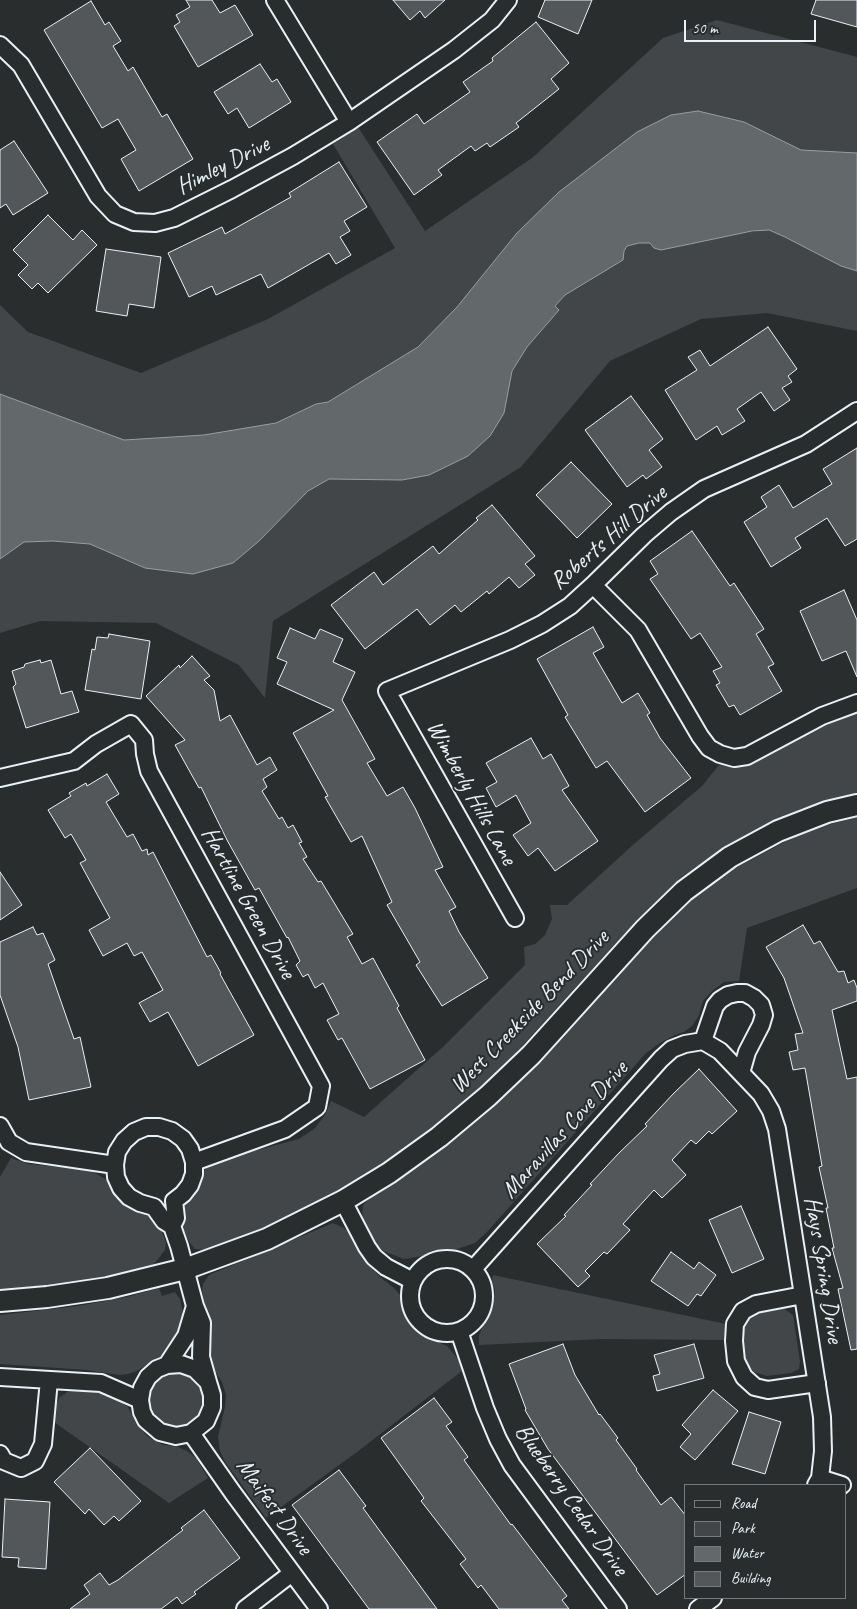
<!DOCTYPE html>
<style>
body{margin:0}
#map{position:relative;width:857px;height:1609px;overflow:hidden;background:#2a2d2e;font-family:Caveat,sans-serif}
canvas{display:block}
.legend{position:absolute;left:684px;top:1484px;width:162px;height:115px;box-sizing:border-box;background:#2a2d2e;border:1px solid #767b7f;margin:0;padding:6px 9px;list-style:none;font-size:15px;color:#e8f1f8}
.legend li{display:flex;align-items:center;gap:10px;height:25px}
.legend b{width:25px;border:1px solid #767b7f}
.scale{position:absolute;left:684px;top:20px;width:132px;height:22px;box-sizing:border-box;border:2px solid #e8f1f8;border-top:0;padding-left:6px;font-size:15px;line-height:18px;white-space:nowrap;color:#e8f1f8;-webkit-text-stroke:4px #2a2d2e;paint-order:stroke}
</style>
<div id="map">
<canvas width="857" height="1609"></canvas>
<ul class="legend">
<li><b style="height:6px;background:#2a2d2e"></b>Road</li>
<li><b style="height:14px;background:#424648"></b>Park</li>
<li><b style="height:14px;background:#63686b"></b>Water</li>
<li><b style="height:14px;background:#535759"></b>Building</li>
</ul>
<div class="scale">50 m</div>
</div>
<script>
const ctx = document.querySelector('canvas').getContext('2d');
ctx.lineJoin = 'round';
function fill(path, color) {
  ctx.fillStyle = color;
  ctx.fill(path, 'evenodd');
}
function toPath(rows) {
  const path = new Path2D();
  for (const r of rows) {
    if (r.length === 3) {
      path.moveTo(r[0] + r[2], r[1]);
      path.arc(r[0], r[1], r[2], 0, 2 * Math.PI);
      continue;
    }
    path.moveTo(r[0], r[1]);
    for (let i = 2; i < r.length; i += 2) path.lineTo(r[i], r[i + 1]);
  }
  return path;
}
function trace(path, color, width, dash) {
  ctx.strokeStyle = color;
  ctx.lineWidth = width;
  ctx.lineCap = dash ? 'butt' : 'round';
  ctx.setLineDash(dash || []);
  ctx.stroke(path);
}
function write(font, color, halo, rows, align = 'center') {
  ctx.font = font + ' Caveat,sans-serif';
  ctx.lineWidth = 4;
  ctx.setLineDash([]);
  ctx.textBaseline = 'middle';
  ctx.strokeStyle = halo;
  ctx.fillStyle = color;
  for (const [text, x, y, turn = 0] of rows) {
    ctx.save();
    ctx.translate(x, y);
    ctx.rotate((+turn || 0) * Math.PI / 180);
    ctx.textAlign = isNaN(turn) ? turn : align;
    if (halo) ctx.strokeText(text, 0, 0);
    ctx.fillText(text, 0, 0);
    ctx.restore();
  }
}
fill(toPath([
 [717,20,857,57,857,153,801,151,744,122,698,111,671,115,517,233,457,307,418,347,328,402,316,404,276,423,204,435,124,440,0,394,0,305,28,332,141,373,268,319,395,248,333,144,358,127,425,231,532,158,663,38],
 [769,230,785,237,841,266,857,271,857,331,767,313,701,319,610,361,521,467,273,621,265,698,239,665,156,623,40,621,0,633,0,559,24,542,53,541,90,544,145,568,233,563,259,541,308,491,329,479,402,480,504,413,512,371,527,347,559,310,555,306,565,295,623,260,624,251,627,246,639,243],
 [857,712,857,794,803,808,763,826,723,848,680,878,626,932,503,1067,445,1118,395,1156,310,1207,265,1227,206,1250,195,1249,190,1243,182,1228,182,1217,185,1204,200,1176,209,1165,219,1160,299,1139,314,1129,325,1115,331,1101,364,1117,444,1046,525,965,524,947,535,944,545,935,552,919,550,905,567,905,634,844,702,786,724,759,753,759,840,717],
 [857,817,857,888,747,928,739,981,724,982,712,991,703,1001,699,1015,693,1025,684,1032,675,1035,660,1043,646,1053,487,1232,475,1243,451,1251,442,1250,432,1251,422,1256,404,1259,383,1251,375,1245,362,1219,363,1205,373,1195,426,1159,477,1119,523,1077,566,1032,650,938,700,892,730,871,792,838,824,826],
 [11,1158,28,1164,89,1170,104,1178,133,1207,148,1214,157,1222,163,1234,166,1243,165,1250,154,1264,137,1270,99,1279,50,1287,0,1291,0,1177],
 [333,1223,344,1228,348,1232,365,1261,380,1277,394,1288,400,1295,411,1323,424,1336,447,1346,458,1359,462,1371,357,1452,266,1518,225,1462,220,1451,218,1437,225,1407,226,1395,222,1382,210,1363,208,1354,210,1328,202,1291,203,1284,209,1275],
 [493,1275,726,1324,724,1340,601,1339,479,1345,479,1336,483,1326,489,1316,493,1304,495,1290,492,1281],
 [159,1288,162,1296,175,1292,180,1299,185,1322,165,1354,156,1358,137,1371,128,1374,120,1375,86,1370,0,1364,0,1315,78,1306,131,1296],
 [783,1308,793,1315,800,1362,799,1369,791,1373,767,1376,754,1372,746,1363,741,1352,743,1325,749,1317,759,1311],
 [176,1400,27],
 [70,1390,104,1392,115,1398,128,1407,135,1421,147,1436,163,1445,176,1446,187,1451,196,1458,208,1478,169,1503,54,1422,56,1403,60,1397]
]), '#424648');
const water = toPath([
 [698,111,744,122,801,150,857,153,857,271,841,266,785,237,769,230,752,231,661,250,654,248,650,243,639,243,627,246,624,251,623,260,565,295,555,306,559,310,527,347,512,371,504,413,490,436,468,456,429,475,402,480,329,479,308,491,259,541,233,563,193,574,145,568,90,544,53,541,24,542,0,559,0,394,124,440,204,435,276,423,316,404,328,402,418,347,457,307,517,233,559,192,637,132,671,115,698,111]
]);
fill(water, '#63686b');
trace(water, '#989fa3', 1);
const building = toPath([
 [186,0,212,0,220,13,235,5,253,35,198,67,174,26,180,22,176,15,190,7,186,0],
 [393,0,445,0,425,18,420,11,410,20,393,0],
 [545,0,592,0,578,34,538,17,545,0],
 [816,0,857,0,857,27,811,14,816,0],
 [91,1,105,25,109,22,121,41,113,46,128,71,133,67,162,117,167,114,193,159,139,191,121,159,136,150,118,119,102,128,44,30,91,1],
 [536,22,569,63,551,79,559,89,516,123,519,127,490,147,487,143,475,151,471,146,438,170,442,175,414,195,377,142,417,114,424,124,470,92,463,82,493,61,492,58,536,22],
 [260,64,272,82,277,79,291,102,249,128,237,108,228,114,214,92,260,64],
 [14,141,48,193,13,215,6,204,0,208,0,150,14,141],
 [339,162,367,207,344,221,350,231,340,237,351,255,336,264,329,253,268,288,261,274,216,295,212,286,189,297,168,253,222,227,225,234,291,197,289,193,339,162],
 [48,215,73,240,82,230,97,245,48,293,38,283,32,289,18,275,28,265,13,250,48,215],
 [106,249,161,257,154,308,129,304,127,316,96,311,106,249],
 [768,327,797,369,788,376,792,382,782,388,790,400,774,411,761,392,737,409,745,421,722,435,717,426,696,440,665,390,697,370,688,357,700,350,710,366,768,327],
 [631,396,663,439,649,450,662,467,646,479,643,475,627,487,585,430,631,396],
 [857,448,857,539,845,546,827,518,795,538,801,548,771,567,744,522,767,507,761,497,779,485,793,508,832,484,823,469,857,448],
 [571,462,612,504,577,538,536,495,571,462],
 [492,505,535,556,525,564,535,575,519,588,509,577,489,594,487,591,461,612,455,605,430,625,417,609,365,649,331,605,374,572,383,585,433,546,439,554,478,520,476,518,492,505],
 [692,531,730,586,734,583,764,629,756,634,774,664,768,667,782,691,740,715,734,705,729,707,716,685,720,683,713,671,722,667,700,633,691,639,650,579,658,574,650,561,692,531],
 [844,590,857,620,857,677,846,651,822,661,800,611,844,590],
 [593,627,604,647,593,653,622,703,638,693,650,713,647,715,660,738,691,778,645,812,607,761,596,768,565,717,568,715,537,659,593,627],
 [290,628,315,639,320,629,343,639,333,662,355,672,342,700,375,759,367,763,387,796,403,787,415,808,443,867,435,870,456,907,449,911,459,932,488,978,442,1006,416,965,420,962,387,905,392,902,362,836,351,842,325,797,328,796,293,733,334,710,277,684,287,662,277,658,290,628],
 [109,634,150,641,141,699,85,690,92,649,95,650,97,637,108,638,109,634],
 [192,656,210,676,204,680,214,690,220,721,230,715,257,765,270,757,277,770,263,779,267,787,262,791,279,819,282,817,288,828,293,825,302,842,299,843,307,857,303,859,318,882,321,881,353,934,347,937,362,964,373,958,399,1006,397,1008,425,1060,370,1089,342,1038,338,1040,327,1020,339,1014,323,983,315,988,308,974,303,977,296,965,300,961,288,937,287,938,259,888,255,890,227,840,201,787,199,788,175,745,185,740,146,696,179,665,180,668,192,656],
 [40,660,41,663,51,660,61,694,72,691,79,712,26,728,13,687,16,684,12,671,24,667,25,664,40,660],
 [531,738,543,759,551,754,569,786,562,790,598,841,555,871,538,848,528,856,513,835,531,823,516,795,496,807,486,788,497,782,486,763,531,738],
 [107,774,119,794,106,802,127,837,133,834,142,851,147,849,148,855,153,852,207,957,211,955,221,973,220,974,254,1035,198,1066,168,1012,150,1022,139,1003,163,990,142,952,134,956,127,943,103,956,89,930,110,918,80,863,86,860,71,834,65,838,48,810,71,796,69,793,86,783,87,786,107,774],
 [0,872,22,905,0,920,0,872],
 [803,925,814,944,820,941,838,972,844,971,848,983,854,980,857,988,857,1001,832,1010,847,1079,857,1077,857,1349,851,1350,838,1289,843,1288,832,1248,834,1248,826,1208,828,1208,819,1167,822,1166,805,1068,793,1070,789,1052,798,1050,795,1034,803,1033,784,978,766,947,803,925],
 [33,927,37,935,43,933,55,960,48,964,74,1039,80,1037,91,1087,29,1100,18,1047,0,995,0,942,33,927],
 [699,1069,737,1111,712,1134,709,1131,696,1144,691,1140,672,1160,686,1175,662,1198,654,1190,623,1224,630,1230,607,1254,604,1252,585,1271,590,1276,578,1287,537,1244,566,1216,564,1215,592,1185,590,1184,619,1153,647,1126,645,1124,674,1093,699,1069],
 [741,1206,764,1259,732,1273,709,1220,741,1206],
 [671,1252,694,1269,699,1262,716,1275,701,1296,697,1294,688,1306,651,1281,671,1252],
 [563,1344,575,1375,599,1415,600,1414,618,1438,616,1440,637,1469,636,1470,661,1505,671,1497,686,1516,686,1574,657,1595,548,1449,525,1410,526,1409,509,1364,563,1344],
 [694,1344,704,1378,657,1391,653,1376,660,1374,654,1355,694,1344],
 [713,1390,738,1411,695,1460,680,1447,691,1434,682,1425,713,1390],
 [434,1398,452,1422,446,1426,468,1457,464,1460,511,1525,512,1524,567,1596,562,1600,569,1609,499,1609,481,1585,478,1588,460,1564,466,1559,421,1501,424,1498,381,1438,434,1398],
 [749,1412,781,1422,765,1474,732,1464,749,1412],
 [90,1448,141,1501,119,1521,114,1516,104,1525,89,1509,85,1514,54,1482,90,1448],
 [339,1470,366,1506,363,1508,437,1609,369,1609,292,1505,339,1470],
 [5,1499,50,1502,46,1569,18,1567,19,1558,2,1557,5,1499],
 [204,1510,240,1558,194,1592,196,1594,182,1604,177,1597,161,1609,70,1609,90,1594,84,1585,100,1573,109,1585,118,1580,183,1530,181,1528,204,1510]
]);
fill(building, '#535759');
trace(building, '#e8f1f8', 1);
const minor = toPath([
 [275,0,349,122],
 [0,45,21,65,98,196,115,214,134,222,155,223,174,218,232,189,293,156,349,122,454,50,492,20,508,0],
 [593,585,638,630,700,736,709,748,720,754,734,758,747,756,822,716,857,703],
 [0,778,74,761,96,744,131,724,144,740,145,754,149,771,321,1086,317,1107,285,1129,194,1162],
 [515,918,387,691,510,640,542,624,570,606,593,585,644,535,671,512,704,489,806,444,857,411],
 [703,1041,720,1051,761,1094,771,1111,777,1129,822,1417,823,1451,820,1478,816,1485],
 [703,1041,715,1006,720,1000,728,995,737,993,745,993,754,998,761,1005,764,1015,761,1025,747,1052,741,1073],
 [0,1126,9,1142,26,1152,115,1165],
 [343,1201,367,1247,374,1257,386,1267,413,1281],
 [172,1226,176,1218,174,1201,183,1194,190,1185,194,1174,194,1162,190,1149,183,1139,172,1131,159,1127,146,1127,134,1132,124,1141,117,1152,115,1165,116,1177,121,1188,129,1197,140,1203,154,1207,164,1221,172,1226,179,1246,195,1306,202,1323,201,1357,208,1382],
 [447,1296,37],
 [474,1268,661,1059,672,1049,685,1044,703,1041],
 [803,1295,756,1304,743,1311,735,1324,734,1341,736,1361,744,1377,755,1387,768,1390,817,1383],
 [459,1331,485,1408,498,1439,512,1465,618,1609],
 [167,1365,181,1364,195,1369,208,1382,212,1395,212,1407,206,1421,191,1433,176,1436,160,1432,146,1420,142,1412,140,1400,142,1388,148,1377,157,1369,167,1365,186,1336,195,1306],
 [0,1377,101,1383,140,1400],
 [191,1433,233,1493,319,1609],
 [0,1454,4,1461,21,1468,35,1461,43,1444,49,1380],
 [820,1478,842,1485],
 [245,1609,292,1573],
 [698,1609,713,1598]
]);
const tertiary = toPath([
 [0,1301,47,1297,108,1288,185,1269,267,1239,343,1201,389,1173,439,1137,488,1096,531,1055,645,929,684,891,730,857,778,831,827,812,857,805]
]);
trace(minor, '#e8f1f8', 20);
trace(tertiary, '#e8f1f8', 24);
trace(minor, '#2a2d2e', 16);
trace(tertiary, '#2a2d2e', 20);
write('24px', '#e8f1f8', '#2a2d2e', [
 ["Himley Drive",223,166,-27],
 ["Roberts Hill Drive",609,538,-41],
 ["Wimberly Hills Lane",471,793,61],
 ["Hartline Green Drive",248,903,61],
 ["West Creekside Bend Drive",530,1012,-46],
 ["Maravillas Cove Drive",565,1130,-48],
 ["Hays Spring Drive",823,1270,81],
 ["Blueberry Cedar Drive",571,1500,55],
 ["Maifest Drive",274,1507,54]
]);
</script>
